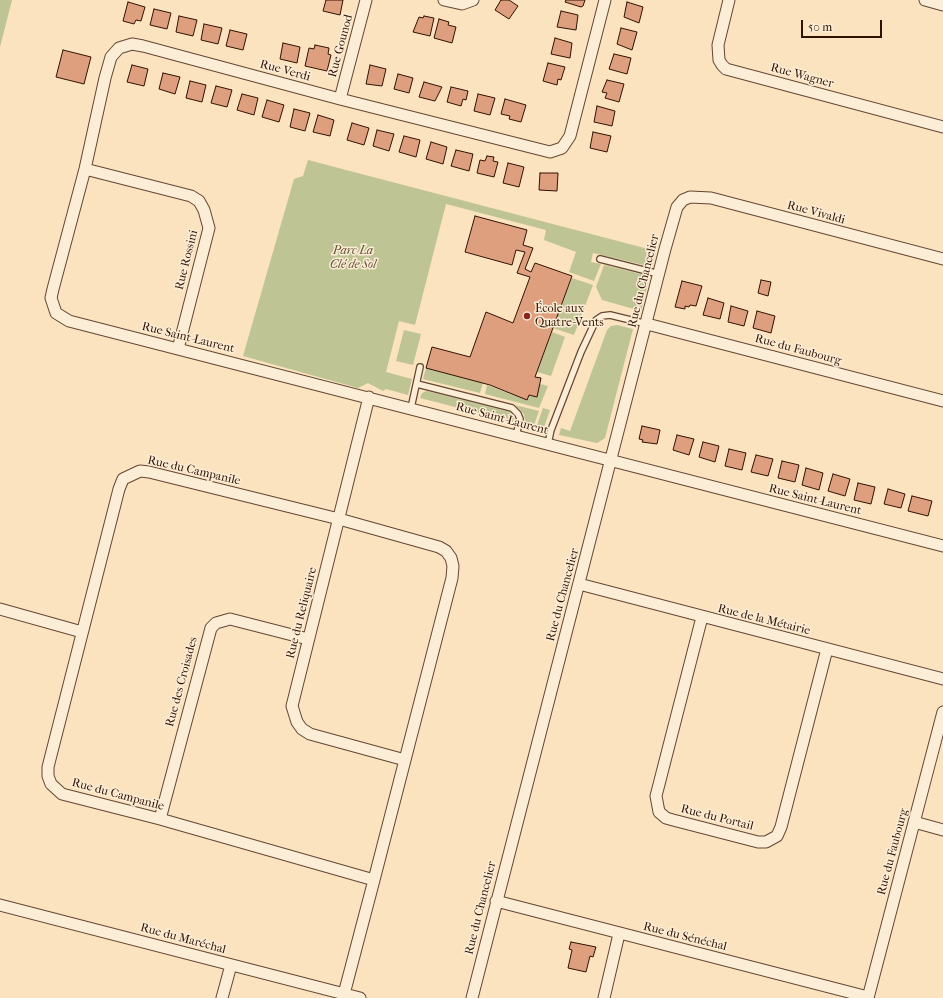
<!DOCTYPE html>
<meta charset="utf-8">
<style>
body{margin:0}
#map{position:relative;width:943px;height:998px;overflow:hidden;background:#fbe3c0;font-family:"IM FELL French Canon",serif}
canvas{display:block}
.scale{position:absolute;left:801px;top:20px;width:81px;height:18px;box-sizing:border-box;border:2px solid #311102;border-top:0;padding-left:5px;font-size:12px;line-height:14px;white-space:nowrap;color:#311102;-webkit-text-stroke:3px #fcedd6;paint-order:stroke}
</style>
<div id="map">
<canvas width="943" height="998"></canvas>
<div class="scale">50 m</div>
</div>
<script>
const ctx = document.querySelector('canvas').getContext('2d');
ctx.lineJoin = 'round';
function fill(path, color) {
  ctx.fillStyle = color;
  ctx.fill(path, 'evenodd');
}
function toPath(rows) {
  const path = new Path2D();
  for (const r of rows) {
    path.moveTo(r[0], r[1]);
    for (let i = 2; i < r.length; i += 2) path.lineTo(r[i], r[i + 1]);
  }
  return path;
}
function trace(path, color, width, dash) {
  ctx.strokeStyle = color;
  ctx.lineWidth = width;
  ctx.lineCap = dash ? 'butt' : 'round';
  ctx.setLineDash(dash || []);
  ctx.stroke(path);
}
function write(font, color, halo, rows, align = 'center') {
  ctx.font = font + ' "IM FELL French Canon",serif';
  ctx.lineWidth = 3;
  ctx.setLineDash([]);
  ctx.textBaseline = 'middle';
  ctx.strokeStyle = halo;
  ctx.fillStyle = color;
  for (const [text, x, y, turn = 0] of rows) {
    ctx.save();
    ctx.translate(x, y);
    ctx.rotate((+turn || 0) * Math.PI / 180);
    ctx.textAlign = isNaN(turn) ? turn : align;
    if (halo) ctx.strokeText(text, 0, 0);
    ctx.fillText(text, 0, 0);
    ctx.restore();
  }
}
fill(toPath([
 [0,0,12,0,0,47],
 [308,160,656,251,652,267,593,253,591,262,601,264,594,281,569,272,576,252,544,240,546,230,446,204,415,325,399,321,386,372,412,379,408,395,386,389,383,391,368,383,358,388,243,356,294,179,303,176],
 [604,265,649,276,649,279,646,279,646,282,648,283,641,311,602,300,596,287],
 [572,278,593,285,574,335,553,328],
 [617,325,633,329,605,438,597,443,559,435,561,428,570,431,607,330,611,326],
 [404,330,421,334,413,365,396,361],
 [552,332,565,337,551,376,537,372],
 [426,368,483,383,480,393,423,379],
 [540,384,548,386,539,408,485,394,487,385,527,400,529,395,537,397],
 [427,391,510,412,514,418,513,422,420,398,422,393],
 [515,405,539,411,533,428,526,426,524,414],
 [543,408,550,410,543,430,536,428]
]), '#bec493');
const building = toPath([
 [326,0,343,0,340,15,323,11,326,0],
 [501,0,509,0,518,6,509,19,495,10,501,0],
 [566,0,585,0,583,6,581,7,565,2,566,0],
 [128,2,145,7,141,21,136,20,134,24,123,21,128,2],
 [627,2,643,7,639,23,624,17,627,2],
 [154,9,171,13,167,29,150,25,154,9],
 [561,11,578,15,576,30,557,27,561,11],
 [179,16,197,20,193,36,176,32,179,16],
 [424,16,434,18,430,36,413,32,419,17,423,18,424,16],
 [439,19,449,22,448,25,456,27,452,43,434,38,439,19],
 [204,24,222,28,218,44,201,40,204,24],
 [621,28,637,32,632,50,617,44,621,28],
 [230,30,247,34,243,50,226,46,230,30],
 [555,38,572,43,570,58,551,54,555,38],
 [283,43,300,47,297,63,280,59,283,43],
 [315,45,329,48,328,54,331,55,327,71,305,66,309,48,314,49,315,45],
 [63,50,91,57,84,84,56,77,63,50],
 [614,54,631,58,627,74,609,69,614,54],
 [548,63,565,67,561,80,558,79,557,85,543,81,548,63],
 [132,65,148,69,144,86,127,82,132,65],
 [370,65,386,69,382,86,366,84,370,65],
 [163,73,180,77,175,94,159,89,163,73],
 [398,74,413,78,409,93,394,89,398,74],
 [607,80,624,84,619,102,605,98,607,93,602,92,607,80],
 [190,81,206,85,202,102,186,98,190,81],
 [424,82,442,87,435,101,419,97,424,82],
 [216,86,232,90,227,107,211,103,216,86],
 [451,87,468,91,466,100,463,99,461,106,447,102,451,87],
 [242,94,258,98,254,115,237,110,242,94],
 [478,94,495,98,490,115,474,111,478,94],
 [505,99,526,105,521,122,509,119,510,116,501,114,505,99],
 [267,100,284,105,279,122,262,117,267,100],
 [597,106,615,111,612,126,594,122,597,106],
 [294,109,310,113,305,131,290,127,294,109],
 [318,115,334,120,330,136,313,132,318,115],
 [352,123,369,128,364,145,347,140,352,123],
 [377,130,394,134,389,151,373,146,377,130],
 [593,132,611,136,607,152,590,148,593,132],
 [404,136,420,140,416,157,399,152,404,136],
 [431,142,447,147,443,164,426,159,431,142],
 [456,150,473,154,469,171,451,166,456,150],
 [487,156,494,157,493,161,498,162,494,177,477,173,480,160,485,161,487,156],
 [508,163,524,167,519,187,503,183,508,163],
 [540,173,558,173,557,191,539,190,540,173],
 [475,216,527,230,523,245,533,248,525,269,531,272,535,263,572,276,535,377,541,378,537,397,529,395,527,400,490,385,426,368,432,347,470,357,486,312,513,323,530,277,517,273,525,252,516,250,512,265,465,252,475,216],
 [761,280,771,282,768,296,758,293,761,280],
 [682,281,702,286,696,306,690,305,689,307,685,306,685,309,675,307,682,281],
 [708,298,724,303,720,319,703,315,708,298],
 [731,306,748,311,744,326,728,322,731,306],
 [757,311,775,316,771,333,753,328,757,311],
 [642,426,660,430,657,444,642,442,643,440,639,439,642,426],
 [677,435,694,439,689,455,673,450,677,435],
 [703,442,719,446,715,462,699,457,703,442],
 [729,449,746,453,742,470,725,466,729,449],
 [756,455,773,459,768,476,751,472,756,455],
 [782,461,799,465,795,482,778,478,782,461],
 [806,468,823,473,819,490,802,485,806,468],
 [833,474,850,479,845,496,828,491,833,474],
 [858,483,875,487,871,504,854,500,858,483],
 [888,489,905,494,901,508,884,504,888,489],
 [912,496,932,501,928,516,908,511,912,496],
 [571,942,596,947,593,957,590,956,586,972,568,968,572,950,569,949,571,942]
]);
fill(building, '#de9f7e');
trace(building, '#311102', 1);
const service = toPath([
 [600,259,659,274],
 [417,384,512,408,518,414,520,419,516,436],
 [411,408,420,367],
 [548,444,551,430,581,352,596,320,602,316,610,315,647,324]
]);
const minor = toPath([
 [444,0,462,4,473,0],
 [605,0,570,136,562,148,550,152,340,99,143,46,132,44,119,48,111,57,105,78,85,169,53,289,51,298,56,313,69,321,943,546],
 [729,0,718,45,719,60,722,65,726,69,943,127],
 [925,0,943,5],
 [340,99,366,0],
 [85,169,191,196,199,201,204,210,209,228,178,349],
 [647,324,943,401],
 [369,397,292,706,297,722,302,729,310,734,405,760],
 [579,584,943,679],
 [0,609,82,632],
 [702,617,656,796,659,812,666,818,673,820,758,842,766,842,777,836,781,827,827,649],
 [160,819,211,628,216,623,230,619,308,639],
 [914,822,943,830],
 [496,901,868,997],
 [0,905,360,998],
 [344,994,374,880,452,578,453,566,451,558,446,551,439,547,339,519,149,472,140,471,123,479,119,489,48,767,48,776,51,784,62,794,160,819,374,880],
 [222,998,231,965],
 [472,998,665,249,677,207,683,200,690,197,711,198,943,259],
 [604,998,619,934],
 [868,998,943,712]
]);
trace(service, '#644632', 8);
trace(minor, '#644632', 13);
trace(service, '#fcedd6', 5.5);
trace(minor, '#fcedd6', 11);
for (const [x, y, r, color] of [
 [527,316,4,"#8f2418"]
]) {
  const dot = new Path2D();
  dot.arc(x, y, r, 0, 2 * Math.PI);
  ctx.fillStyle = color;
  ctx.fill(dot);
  trace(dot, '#fcedd6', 1.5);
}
write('12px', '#311102', '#fcedd6', [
 ["Rue Gounod",341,46,-75],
 ["Rue Verdi",285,71,15],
 ["Rue Wagner",802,76,15],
 ["Rue Vivaldi",816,213,15],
 ["Rue Rossini",187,260,-76],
 ["Rue du Chancelier",644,281,-76],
 ["Rue Saint-Laurent",188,338,14],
 ["Rue du Faubourg",798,350,15],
 ["Rue Saint-Laurent",502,419,15],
 ["Rue du Campanile",194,471,13],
 ["Rue Saint-Laurent",815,500,14],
 ["Rue du Chancelier",563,595,-75],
 ["Rue du Reliquaire",302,613,-76],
 ["Rue de la Métairie",764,620,14],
 ["Rue des Croisades",182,682,-75],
 ["Rue du Campanile",118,795,15],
 ["Rue du Portail",717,818,14],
 ["Rue du Faubourg",893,852,-75],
 ["Rue du Chancelier",481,908,-76],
 ["Rue du Sénéchal",685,937,14],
 ["Rue du Maréchal",183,939,15]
]);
write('italic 12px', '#625035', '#fcedd6', [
 ["Parc La",353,251],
 ["Clé de Sol",353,265]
]);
write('12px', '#311102', '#fcedd6', [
 ["École aux",535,309],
 ["Quatre-Vents",535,323]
], 'left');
</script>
